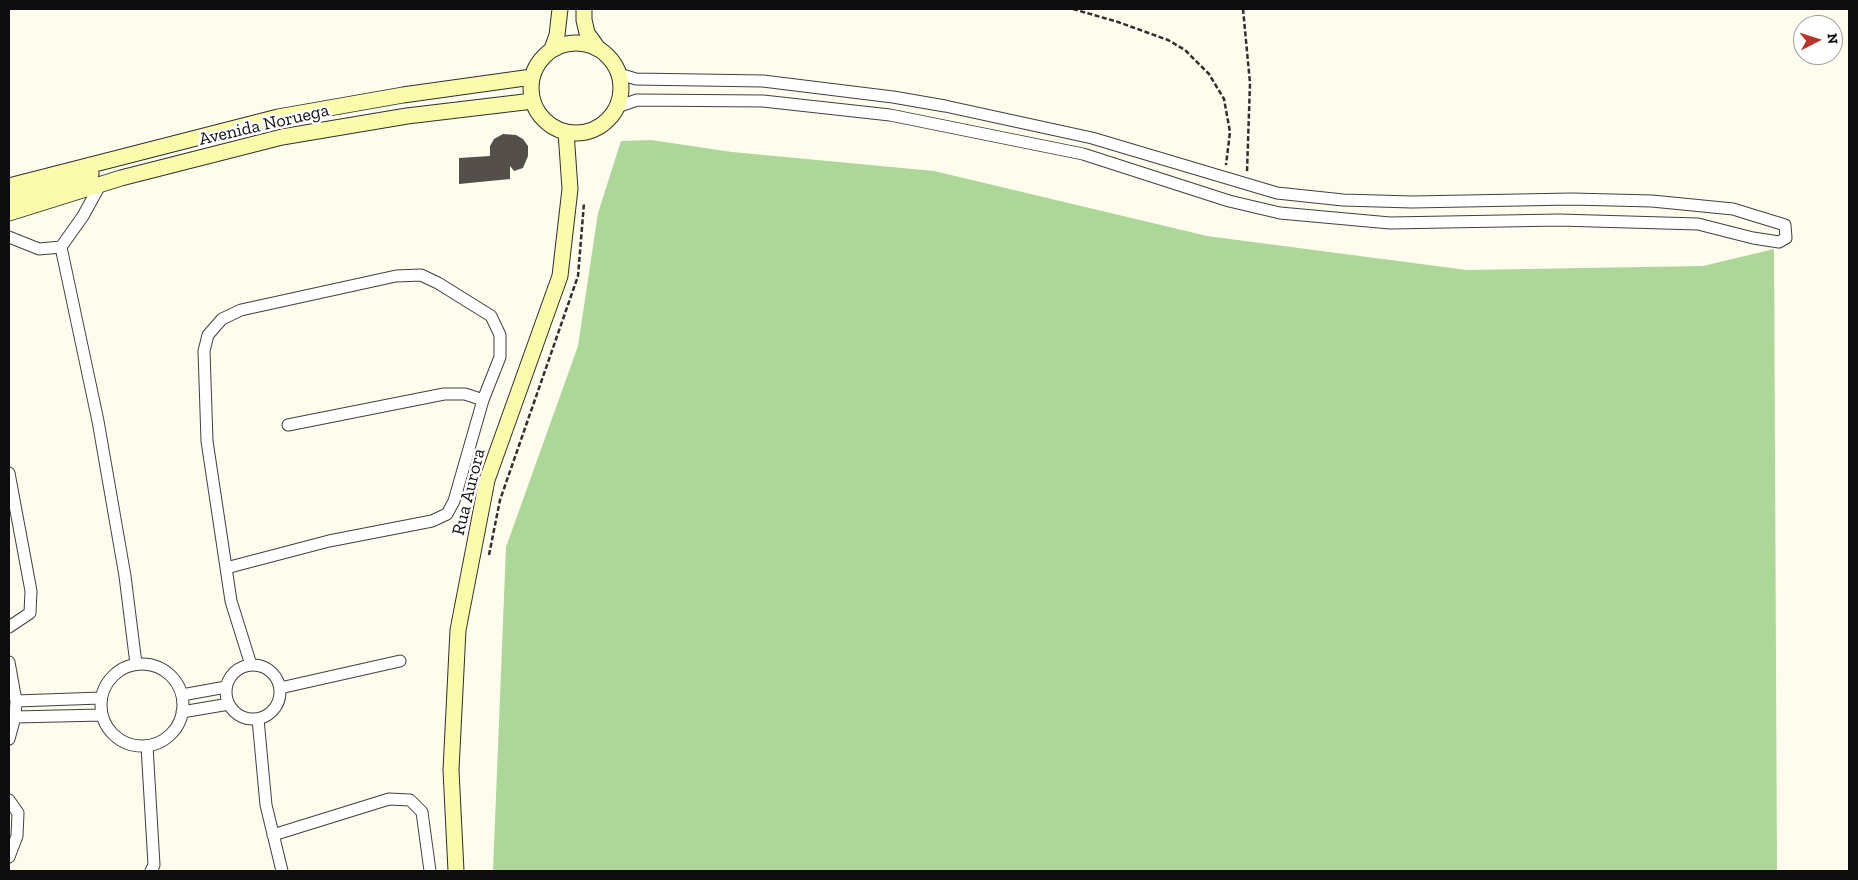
<!DOCTYPE html>
<style>
body{margin:0}
#map{position:relative;width:1858px;height:880px;overflow:hidden;background:#fefded;font-family:"Zilla Slab",serif}
canvas{display:block}
.frame{position:absolute;inset:0;border:10px solid #0d0d0d;pointer-events:none}
.north{position:absolute;left:1793px;top:15px;width:50px;height:50px;box-sizing:border-box;background:#fff;border:1px solid #9e9e9e;border-radius:50%;rotate:85deg;font-size:14px;font-weight:700;line-height:20px;text-align:center;color:#0d0d0d}
.north::after{content:'';display:block;margin:auto;width:18px;height:22px;background:#b8352a;clip-path:polygon(50% 0,100% 100%,50% 72%,0 100%)}
</style>
<div id="map">
<canvas width="1858" height="880"></canvas>
<div class="frame"></div>
<div class="north">N</div>
</div>
<script>
const ctx = document.querySelector('canvas').getContext('2d');
ctx.lineJoin = 'round';
function fill(path, color) {
  ctx.fillStyle = color;
  ctx.fill(path, 'evenodd');
}
function toPath(rows) {
  const path = new Path2D();
  for (const r of rows) {
    if (r.length === 3) {
      path.moveTo(r[0] + r[2], r[1]);
      path.arc(r[0], r[1], r[2], 0, 2 * Math.PI);
      continue;
    }
    path.moveTo(r[0], r[1]);
    for (let i = 2; i < r.length; i += 2) path.lineTo(r[i], r[i + 1]);
  }
  return path;
}
function trace(path, color, width, dash) {
  ctx.strokeStyle = color;
  ctx.lineWidth = width;
  ctx.lineCap = dash ? 'butt' : 'round';
  ctx.setLineDash(dash || []);
  ctx.stroke(path);
}
function write(font, color, halo, rows, align = 'center') {
  ctx.font = font + ' "Zilla Slab",serif';
  ctx.lineWidth = 5;
  ctx.setLineDash([]);
  ctx.textBaseline = 'middle';
  ctx.strokeStyle = halo;
  ctx.fillStyle = color;
  for (const [text, x, y, turn = 0] of rows) {
    ctx.save();
    ctx.translate(x, y);
    ctx.rotate((+turn || 0) * Math.PI / 180);
    ctx.textAlign = isNaN(turn) ? turn : align;
    if (halo) ctx.strokeText(text, 0, 0);
    ctx.fillText(text, 0, 0);
    ctx.restore();
  }
}
fill(toPath([
 [651,140,732,152,934,171,1207,236,1467,270,1703,266,1774,249,1777,871,493,871,506,547,578,346,598,213,621,141]
]), '#add798');
fill(toPath([
 [503,134,516,135,523,139,528,146,528,156,523,168,514,171,510,166,510,179,459,184,459,158,490,156,490,146,494,139]
]), '#554f4a');
const street = toPath([
 [617,107,637,100,763,101,890,115,1083,154,1229,201,1280,213,1390,223,1559,220,1698,224,1753,238,1779,242,1786,238,1785,225,1733,209,1652,201,1572,199,1412,202,1343,200,1277,193,1092,138,945,106,893,97,763,81,636,79,619,74],
 [9,237,39,249,61,247,83,216,100,185],
 [61,247,98,421,125,576,136,664],
 [288,425,444,394,465,394,483,400],
 [9,473,31,591,30,613,9,627],
 [226,568,329,541,432,521,447,514,454,501,483,400,500,357,500,335,491,316,438,283,421,275,396,276,241,310,222,319,208,335,204,351,207,441,231,601,251,665],
 [9,662,16,701,15,717,9,739],
 [142,705,41],
 [253,692,27],
 [280,688,400,661],
 [182,695,226,687],
 [16,701,101,698],
 [182,712,229,704],
 [15,717,102,715],
 [258,719,266,805,282,871],
 [147,746,154,865,151,871],
 [9,800,18,813,17,836,9,857],
 [273,835,389,799,410,800,422,812,430,871]
]);
const secondary = toPath([
 [584,9,584,20,587,33,597,47],
 [576,88,45],
 [552,49,557,35,560,9],
 [9,186,278,117,403,95,532,77],
 [9,201,82,181,91,174,90,165],
 [9,213,121,178,282,137,407,116,533,101],
 [456,871,451,770,458,630,487,480,560,276,570,189,566,132]
]);
trace(street, '#404040', 13);
trace(secondary, '#2f2f2f', 17);
trace(toPath([
 [1073,9,1118,22,1168,40,1185,50,1209,74,1224,99,1230,132,1226,165],
 [1243,9,1250,83,1247,172],
 [489,555,500,500,578,276,584,203]
]), '#2f2f2f', 2.5, [5, 2.5]);
trace(street, '#fff', 11);
trace(secondary, '#fbfcab', 15);
write('18px', '#0d0d0d', '#fff', [
 ["Avenida Noruega",264,125,-13],
 ["Rua Aurora",469,492,-76]
]);
</script>
